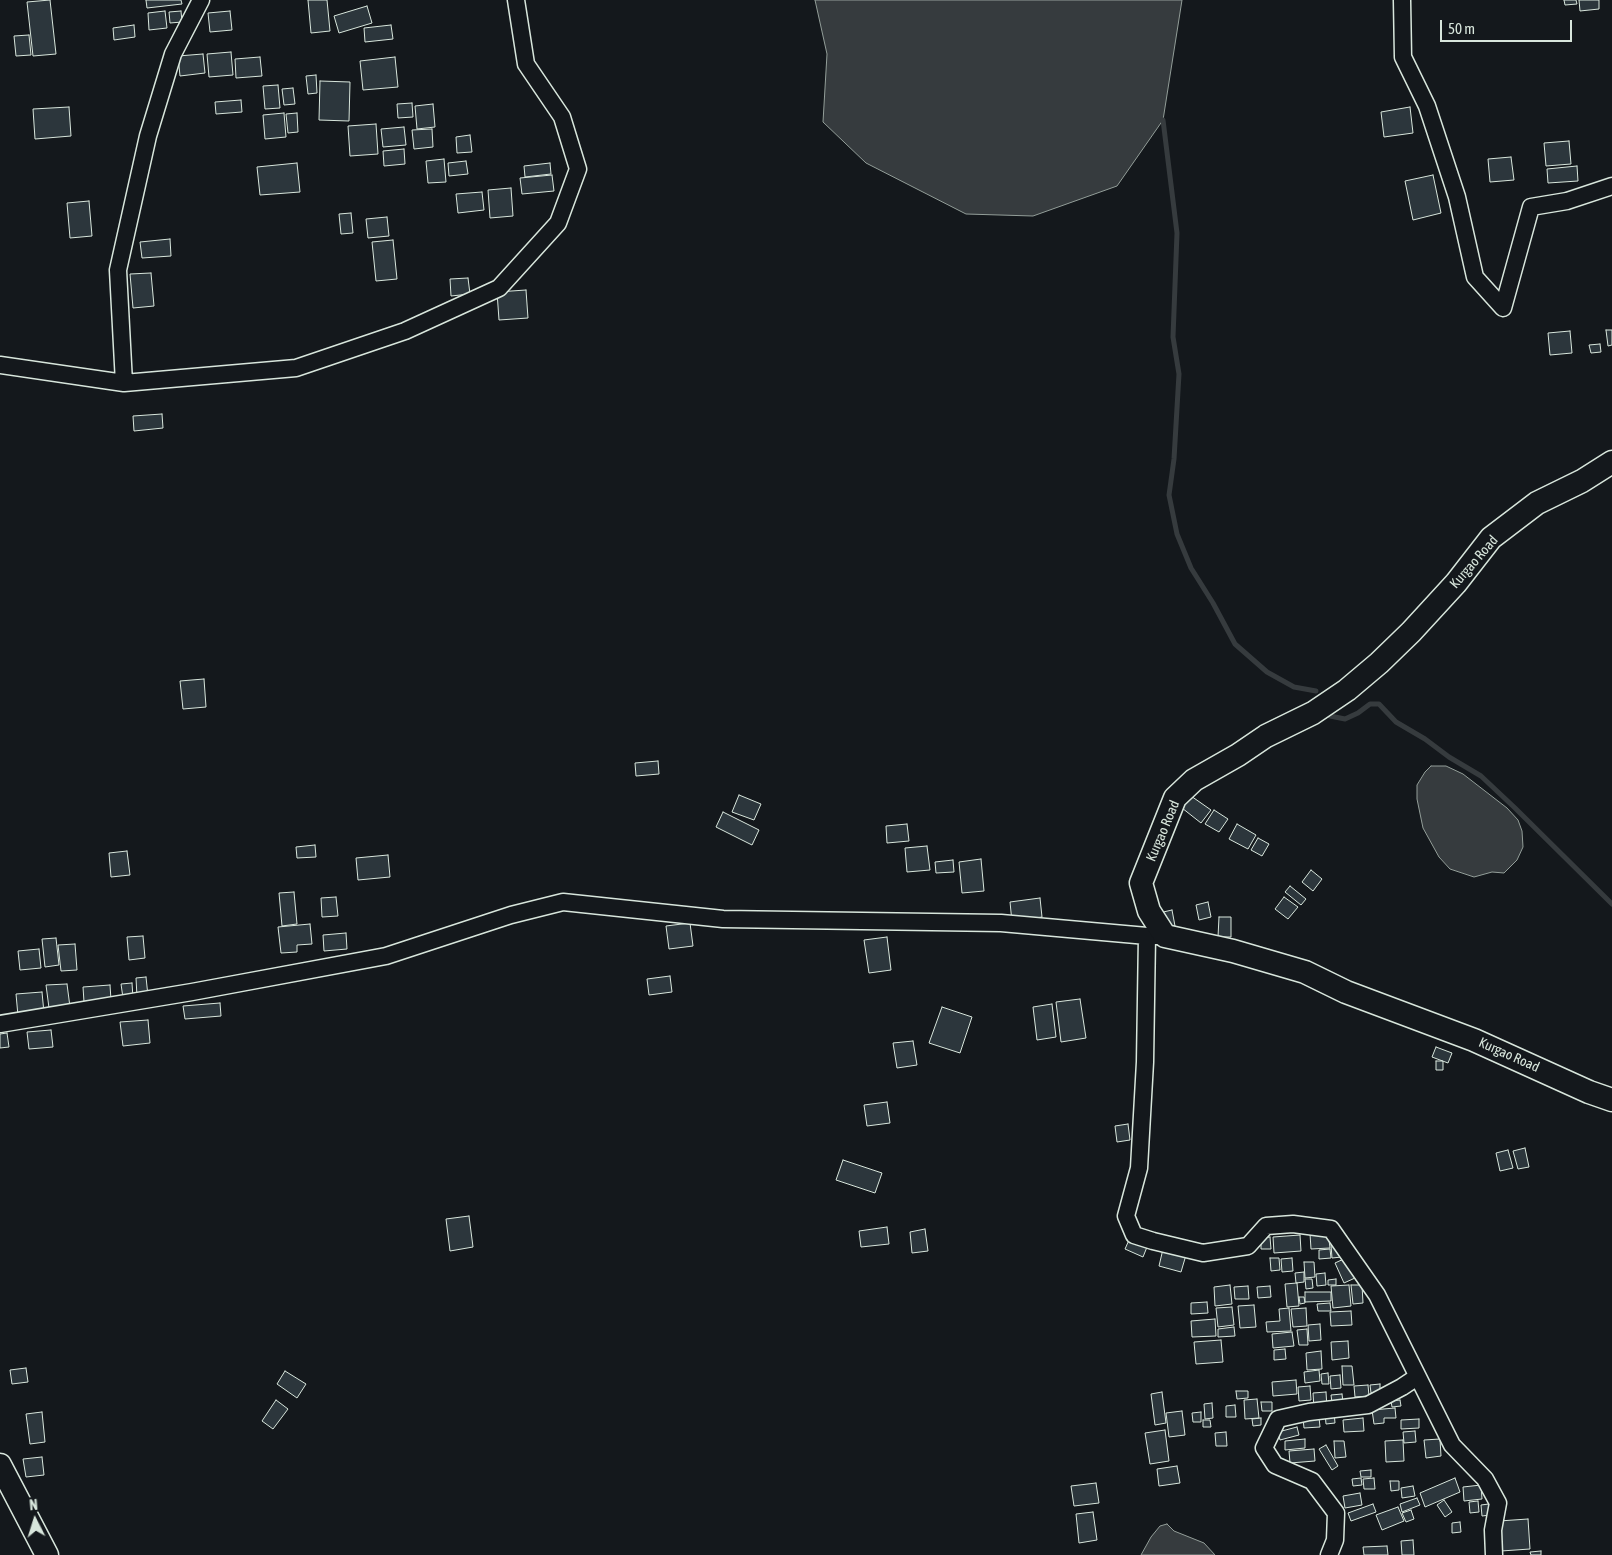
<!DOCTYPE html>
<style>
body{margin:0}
#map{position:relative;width:1612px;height:1555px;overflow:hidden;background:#14181c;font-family:"Asap Condensed",sans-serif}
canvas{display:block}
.north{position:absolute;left:10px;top:1495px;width:50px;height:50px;-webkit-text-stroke:4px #14181c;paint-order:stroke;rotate:355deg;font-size:14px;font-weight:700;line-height:20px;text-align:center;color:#d8e6dc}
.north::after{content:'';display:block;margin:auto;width:18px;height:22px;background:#d8e6dc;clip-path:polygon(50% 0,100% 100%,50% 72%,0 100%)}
.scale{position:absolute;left:1440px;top:20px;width:132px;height:22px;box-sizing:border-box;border:2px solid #d8e6dc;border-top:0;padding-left:6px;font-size:15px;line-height:18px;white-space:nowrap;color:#d8e6dc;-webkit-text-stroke:4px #14181c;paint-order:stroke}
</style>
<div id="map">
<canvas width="1612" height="1555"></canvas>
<div class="north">N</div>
<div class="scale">50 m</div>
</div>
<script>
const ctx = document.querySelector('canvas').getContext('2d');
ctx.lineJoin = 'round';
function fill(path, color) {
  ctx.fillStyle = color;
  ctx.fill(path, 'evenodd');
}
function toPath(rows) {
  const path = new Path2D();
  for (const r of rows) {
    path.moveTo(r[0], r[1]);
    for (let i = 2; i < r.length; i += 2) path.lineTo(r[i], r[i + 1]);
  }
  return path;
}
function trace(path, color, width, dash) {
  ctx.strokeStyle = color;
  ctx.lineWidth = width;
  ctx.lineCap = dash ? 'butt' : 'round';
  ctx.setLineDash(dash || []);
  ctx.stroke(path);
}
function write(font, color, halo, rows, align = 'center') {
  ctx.font = font + ' "Asap Condensed",sans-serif';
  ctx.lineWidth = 4;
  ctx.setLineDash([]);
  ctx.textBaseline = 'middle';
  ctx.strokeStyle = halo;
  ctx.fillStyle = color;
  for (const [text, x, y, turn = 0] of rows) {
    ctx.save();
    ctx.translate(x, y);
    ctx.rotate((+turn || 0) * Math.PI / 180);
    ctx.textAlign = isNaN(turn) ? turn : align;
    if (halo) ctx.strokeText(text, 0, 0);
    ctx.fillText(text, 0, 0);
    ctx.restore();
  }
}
const water = toPath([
 [815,0,1182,0,1163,120,1117,186,1033,216,966,214,866,163,823,122,827,54,815,0],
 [1431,766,1446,766,1463,774,1507,808,1518,820,1522,831,1523,847,1517,860,1504,873,1492,872,1474,877,1450,869,1439,857,1423,828,1417,799,1417,785,1425,772,1431,766],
 [1167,1524,1174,1531,1204,1543,1215,1555,1141,1555,1151,1537,1160,1526,1167,1524]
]);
fill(water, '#363b3e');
trace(water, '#939e99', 1);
trace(toPath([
 [1163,120,1177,233,1173,337,1179,374,1174,459,1169,495,1177,534,1191,568,1213,603,1235,644,1267,672,1294,687,1316,691],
 [1330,716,1345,719,1358,713,1370,704,1379,704,1396,722,1425,739,1449,757,1481,776,1515,808,1612,904]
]), '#363b3e', 5);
const building = toPath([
 [50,0,56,54,33,56,27,2,50,0],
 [146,0,181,0,182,4,147,8,146,0],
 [308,0,327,0,330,31,311,33,308,0],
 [1564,0,1576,0,1577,4,1565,5,1564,0],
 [1579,0,1599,0,1599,9,1580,11,1579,0],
 [367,6,372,23,339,33,334,16,367,6],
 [165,11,167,28,149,30,148,13,165,11],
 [181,11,182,22,170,23,169,12,181,11],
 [230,11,232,30,210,32,208,13,230,11],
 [134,25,135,37,114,40,113,28,134,25],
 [391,25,393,39,365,42,364,28,391,25],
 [29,35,31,55,16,56,14,36,29,35],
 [231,52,233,75,209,77,207,54,231,52],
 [203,54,205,73,180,76,178,56,203,54],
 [260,57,262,76,236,78,235,59,260,57],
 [395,57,398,87,363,90,360,61,395,57],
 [316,75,317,93,308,94,306,76,316,75],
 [320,81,350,82,349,121,319,120,320,81],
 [278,85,280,108,265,109,263,86,278,85],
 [293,88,295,104,284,105,282,89,293,88],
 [241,100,242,112,216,114,215,102,241,100],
 [412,103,413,117,398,118,397,104,412,103],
 [433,104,435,127,417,129,415,106,433,104],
 [69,107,71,136,35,139,33,109,69,107],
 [1410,107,1413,133,1384,137,1381,112,1410,107],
 [284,113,286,137,265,139,263,115,284,113],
 [297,113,298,132,288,133,286,114,297,113],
 [376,124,378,154,350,156,348,126,376,124],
 [404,127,406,145,383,147,381,129,404,127],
 [432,129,433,147,414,149,412,130,432,129],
 [470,135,472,152,457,153,456,137,470,135],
 [1569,141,1571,164,1546,166,1544,143,1569,141],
 [404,149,405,164,384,166,383,151,404,149],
 [1511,157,1514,180,1490,182,1488,159,1511,157],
 [444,159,446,182,428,183,426,161,444,159],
 [466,161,468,174,449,176,448,163,466,161],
 [297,163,300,192,260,195,257,167,297,163],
 [550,163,551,174,525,177,524,166,550,163],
 [1577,166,1578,181,1548,183,1547,169,1577,166],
 [552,175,554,191,522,194,520,178,552,175],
 [1433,175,1441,213,1413,220,1405,181,1433,175],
 [511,188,513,216,490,218,488,190,511,188],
 [482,192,484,210,458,213,456,194,482,192],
 [89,201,92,236,70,238,67,203,89,201],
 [351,213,353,233,341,234,339,214,351,213],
 [387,217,389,236,368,238,366,219,387,217],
 [170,239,171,256,142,258,140,242,170,239],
 [393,240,397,279,376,281,372,242,393,240],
 [151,273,154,306,133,308,130,274,151,273],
 [468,278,470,294,451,296,450,279,468,278],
 [526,290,528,318,499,320,497,292,526,290],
 [1606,330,1612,330,1612,345,1608,346,1606,330],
 [1570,331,1572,353,1550,355,1548,333,1570,331],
 [1600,344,1601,352,1591,353,1589,345,1600,344],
 [162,414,163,428,134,431,133,416,162,414],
 [204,679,206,707,183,709,180,681,204,679],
 [658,761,659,774,636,776,635,763,658,761],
 [739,795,761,804,754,820,732,812,739,795],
 [1191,796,1211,810,1201,823,1182,808,1191,796],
 [1214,810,1228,819,1219,832,1205,824,1214,810],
 [723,812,759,830,752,845,716,827,723,812],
 [907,824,909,841,887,843,886,826,907,824],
 [1237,824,1256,835,1248,849,1229,839,1237,824],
 [1258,838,1269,844,1262,856,1251,850,1258,838],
 [315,845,316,857,297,858,296,847,315,845],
 [927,846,930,870,907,872,905,848,927,846],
 [127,851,130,875,111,877,109,853,127,851],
 [388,855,390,877,358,880,356,858,388,855],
 [981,859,984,891,962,893,959,862,981,859],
 [953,860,954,872,936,873,935,862,953,860],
 [1311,870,1322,879,1313,891,1302,882,1311,870],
 [1290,886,1306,899,1301,905,1285,892,1290,886],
 [294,892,297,924,282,926,279,893,294,892],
 [336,897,338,916,322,917,321,898,336,897],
 [1284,897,1298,907,1288,919,1275,909,1284,897],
 [1040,898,1042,917,1012,922,1010,902,1040,898],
 [1208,902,1211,917,1199,920,1196,905,1208,902],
 [1172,910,1175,926,1162,928,1159,913,1172,910],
 [1219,917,1231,917,1231,937,1218,937,1219,917],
 [690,923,693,946,669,949,666,926,690,923],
 [310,924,312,944,297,945,297,952,281,953,278,927,310,924],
 [346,933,347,949,324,951,323,935,346,933],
 [143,936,145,958,129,960,127,937,143,936],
 [887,937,891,970,869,973,864,940,887,937],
 [56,938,59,965,45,967,42,939,56,938],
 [75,944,77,970,61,971,58,945,75,944],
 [39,949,41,968,20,970,18,951,39,949],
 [670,976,672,992,649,995,647,979,670,976],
 [146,977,148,996,137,997,136,978,146,977],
 [132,983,133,998,123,998,121,984,132,983],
 [67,984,70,1007,49,1008,46,985,67,984],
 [110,985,111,1000,84,1002,83,987,110,985],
 [42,992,44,1013,18,1016,16,994,42,992],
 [1080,999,1086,1038,1061,1042,1056,1002,1080,999],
 [220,1003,221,1016,185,1019,183,1006,220,1003],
 [1052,1004,1056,1037,1037,1040,1033,1007,1052,1004],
 [942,1007,972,1017,960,1053,929,1043,942,1007],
 [148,1020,150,1043,123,1046,120,1022,148,1020],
 [51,1030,53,1047,29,1049,27,1032,51,1030],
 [7,1033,9,1047,0,1048,0,1034,7,1033],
 [913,1041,917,1065,897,1068,893,1043,913,1041],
 [1436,1047,1452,1053,1448,1063,1432,1057,1436,1047],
 [1436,1061,1443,1061,1443,1070,1436,1070,1436,1061],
 [887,1102,890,1123,867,1126,864,1105,887,1102],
 [1128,1124,1130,1140,1117,1142,1115,1126,1128,1124],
 [1525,1148,1529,1167,1518,1169,1513,1151,1525,1148],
 [1508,1150,1513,1168,1500,1171,1496,1153,1508,1150],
 [843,1160,882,1173,875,1193,836,1180,843,1160],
 [469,1216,473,1247,450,1251,446,1219,469,1216],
 [887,1227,889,1244,861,1247,859,1231,887,1227],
 [925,1229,928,1251,912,1253,910,1232,925,1229],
 [1328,1232,1330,1248,1311,1249,1310,1234,1328,1232],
 [1300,1235,1301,1251,1274,1253,1273,1237,1300,1235],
 [1270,1237,1271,1249,1261,1249,1261,1238,1270,1237],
 [1129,1240,1147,1247,1143,1257,1125,1249,1129,1240],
 [1340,1244,1342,1257,1332,1258,1331,1245,1340,1244],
 [1163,1249,1186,1255,1181,1272,1159,1266,1163,1249],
 [1330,1249,1331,1258,1319,1259,1319,1250,1330,1249],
 [1270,1258,1279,1258,1280,1270,1271,1271,1270,1258],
 [1292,1258,1293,1271,1282,1272,1281,1259,1292,1258],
 [1346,1258,1355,1278,1344,1283,1335,1263,1346,1258],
 [1304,1262,1314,1262,1315,1277,1305,1278,1304,1262],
 [1304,1272,1304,1282,1296,1283,1295,1273,1304,1272],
 [1325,1273,1326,1285,1317,1286,1316,1274,1325,1273],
 [1305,1279,1312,1279,1313,1288,1306,1289,1305,1279],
 [1336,1279,1336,1285,1328,1285,1328,1280,1336,1279],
 [1297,1283,1299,1306,1287,1307,1285,1284,1297,1283],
 [1230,1285,1232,1304,1215,1306,1214,1287,1230,1285],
 [1349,1285,1351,1306,1333,1308,1331,1286,1349,1285],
 [1351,1285,1362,1285,1363,1303,1353,1304,1351,1285],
 [1248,1286,1249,1299,1235,1299,1234,1287,1248,1286],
 [1270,1286,1271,1297,1258,1298,1257,1287,1270,1286],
 [1305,1292,1331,1292,1331,1301,1305,1302,1305,1292],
 [1299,1297,1304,1297,1305,1303,1300,1304,1299,1297],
 [1207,1302,1208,1313,1191,1314,1191,1303,1207,1302],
 [1330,1303,1331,1311,1318,1311,1317,1304,1330,1303],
 [1254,1305,1256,1327,1240,1328,1238,1306,1254,1305],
 [1232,1307,1234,1325,1218,1327,1216,1308,1232,1307],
 [1289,1308,1291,1331,1267,1332,1266,1322,1280,1321,1279,1309,1289,1308],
 [1306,1308,1307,1326,1293,1327,1291,1309,1306,1308],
 [1351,1311,1352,1325,1331,1326,1330,1312,1351,1311],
 [1215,1319,1216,1336,1192,1337,1191,1321,1215,1319],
 [1320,1324,1321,1340,1309,1341,1308,1325,1320,1324],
 [1234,1327,1235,1336,1218,1337,1218,1329,1234,1327],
 [1307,1329,1308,1345,1299,1345,1297,1330,1307,1329],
 [1292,1332,1294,1346,1273,1348,1272,1334,1292,1332],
 [1221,1340,1223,1362,1196,1364,1194,1342,1221,1340],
 [1348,1341,1349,1358,1332,1360,1331,1342,1348,1341],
 [1285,1349,1286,1359,1274,1360,1274,1350,1285,1349],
 [1321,1351,1322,1369,1307,1370,1306,1353,1321,1351],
 [1342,1366,1352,1366,1354,1385,1343,1385,1342,1366],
 [26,1368,28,1382,12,1384,10,1370,26,1368],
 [1319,1370,1320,1381,1305,1383,1304,1372,1319,1370],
 [285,1371,306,1384,297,1398,277,1384,285,1371],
 [1328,1373,1329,1384,1322,1384,1321,1374,1328,1373],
 [1340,1375,1341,1388,1331,1389,1330,1376,1340,1375],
 [1296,1380,1297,1394,1273,1396,1272,1382,1296,1380],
 [1380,1384,1380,1392,1371,1393,1370,1385,1380,1384],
 [1368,1385,1369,1396,1355,1397,1354,1386,1368,1385],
 [1310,1386,1311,1400,1299,1401,1298,1387,1310,1386],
 [1236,1391,1248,1391,1248,1398,1237,1399,1236,1391],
 [1162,1392,1166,1423,1155,1425,1151,1394,1162,1392],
 [1326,1392,1327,1408,1314,1409,1313,1393,1326,1392],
 [1342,1394,1343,1402,1332,1403,1331,1395,1342,1394],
 [1257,1399,1259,1418,1245,1419,1244,1400,1257,1399],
 [276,1400,288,1409,273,1429,262,1421,276,1400],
 [1400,1400,1401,1406,1392,1407,1391,1401,1400,1400],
 [1261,1402,1272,1402,1272,1411,1262,1411,1261,1402],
 [1212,1403,1213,1418,1205,1419,1204,1404,1212,1403],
 [1235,1405,1236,1417,1226,1417,1226,1406,1235,1405],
 [1395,1408,1396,1418,1384,1418,1384,1423,1374,1424,1372,1410,1395,1408],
 [1182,1411,1185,1435,1169,1437,1166,1413,1182,1411],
 [42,1412,45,1442,30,1444,26,1414,42,1412],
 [1201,1412,1201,1422,1193,1422,1192,1413,1201,1412],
 [1325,1412,1334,1412,1335,1423,1326,1424,1325,1412],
 [1319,1417,1320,1427,1304,1428,1303,1418,1319,1417],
 [1261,1418,1261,1425,1253,1426,1252,1419,1261,1418],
 [1363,1418,1364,1431,1344,1432,1343,1420,1363,1418],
 [1419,1419,1419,1428,1401,1429,1401,1420,1419,1419],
 [1203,1420,1210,1420,1211,1427,1203,1427,1203,1420],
 [1297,1427,1299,1435,1280,1440,1278,1432,1297,1427],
 [1165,1430,1169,1461,1150,1464,1145,1433,1165,1430],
 [1415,1431,1416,1442,1404,1443,1403,1432,1415,1431],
 [1226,1432,1227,1446,1216,1446,1215,1433,1226,1432],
 [1305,1439,1305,1448,1285,1450,1285,1441,1305,1439],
 [1440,1439,1441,1456,1426,1458,1424,1440,1440,1439],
 [1403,1440,1404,1461,1386,1462,1385,1441,1403,1440],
 [1334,1441,1344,1441,1346,1457,1335,1458,1334,1441],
 [1326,1445,1338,1466,1332,1470,1319,1449,1326,1445],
 [1314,1449,1315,1461,1290,1463,1289,1451,1314,1449],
 [42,1457,44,1475,26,1477,23,1459,42,1457],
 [1177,1466,1180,1483,1159,1486,1157,1469,1177,1466],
 [1371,1470,1371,1477,1361,1477,1360,1471,1371,1470],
 [1361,1478,1362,1485,1353,1486,1352,1479,1361,1478],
 [1374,1478,1375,1489,1364,1489,1363,1479,1374,1478],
 [1455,1478,1460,1492,1425,1507,1420,1493,1455,1478],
 [1390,1481,1399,1481,1399,1490,1391,1491,1390,1481],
 [1096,1483,1099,1503,1074,1506,1071,1486,1096,1483],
 [1481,1485,1482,1499,1464,1501,1463,1487,1481,1485],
 [1413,1486,1415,1496,1402,1498,1401,1488,1413,1486],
 [1360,1493,1362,1505,1345,1508,1343,1496,1360,1493],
 [1417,1498,1420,1505,1402,1512,1400,1504,1417,1498],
 [1444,1500,1452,1512,1445,1517,1437,1505,1444,1500],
 [1478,1501,1479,1512,1470,1513,1469,1502,1478,1501],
 [1373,1504,1376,1512,1351,1521,1348,1513,1373,1504],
 [1489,1504,1490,1515,1482,1516,1481,1505,1489,1504],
 [1398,1507,1404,1521,1382,1530,1376,1515,1398,1507],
 [1411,1510,1414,1519,1406,1522,1402,1513,1411,1510],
 [1093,1512,1097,1540,1079,1543,1076,1514,1093,1512],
 [1528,1519,1530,1549,1501,1551,1499,1521,1528,1519],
 [1460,1522,1461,1532,1452,1533,1452,1523,1460,1522],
 [1413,1540,1414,1555,1402,1555,1401,1541,1413,1540],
 [1387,1546,1388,1555,1364,1555,1363,1547,1387,1546],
 [1541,1551,1541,1555,1531,1555,1530,1552,1541,1551]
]);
fill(building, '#2c363c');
trace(building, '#d8e6dc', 1);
const street = toPath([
 [1402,0,1403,57,1427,106,1457,197,1475,277,1503,308,1531,207,1567,201,1612,186],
 [0,365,124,383,296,368,405,331,499,288,558,223,578,169,562,117,526,64,516,0],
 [124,383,118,270,148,136,173,54,201,0],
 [1147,936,1145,1062,1139,1168,1126,1216,1134,1235,1153,1241,1203,1253,1248,1246,1266,1226,1293,1224,1331,1229,1377,1295,1452,1445,1485,1479,1498,1503,1493,1530,1494,1555],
 [0,1024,192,992,386,956,511,915,563,902,723,919,1001,923,1147,936,1165,936],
 [1329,1555,1335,1540,1336,1513,1312,1481,1275,1465,1264,1448,1278,1419,1309,1412,1368,1405,1402,1387,1417,1377]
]);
const secondary = toPath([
 [1612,462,1582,481,1537,503,1491,538,1456,583,1411,632,1379,663,1347,690,1313,713,1266,736,1238,755,1194,780,1175,798,1141,883,1149,911,1165,936,1233,951,1305,972,1346,992,1474,1040,1589,1092,1612,1100],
 [0,1465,47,1555]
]);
trace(street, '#d8e6dc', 19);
trace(secondary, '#d8e6dc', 25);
trace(street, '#14181c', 16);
trace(secondary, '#14181c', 22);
write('14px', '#d8e6dc', '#14181c', [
 ["Kurgao Road",1474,562,-49],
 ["Kurgao Road",1163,831,-67],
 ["Kurgao Road",1509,1055,24]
]);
</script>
